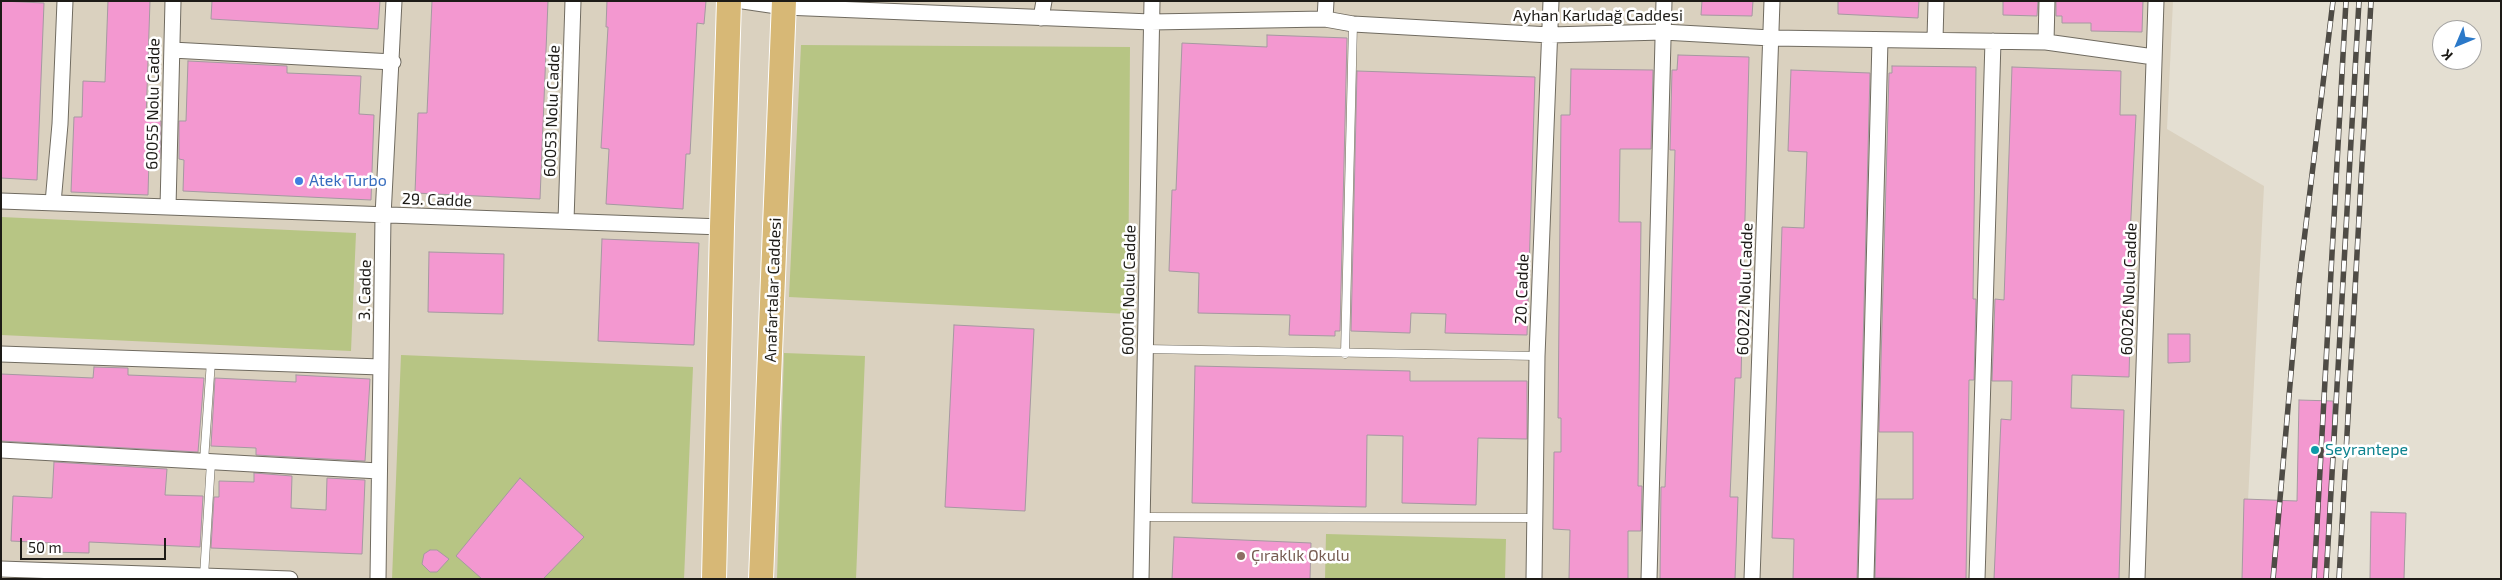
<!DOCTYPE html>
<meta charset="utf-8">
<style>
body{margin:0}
#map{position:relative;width:2502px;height:580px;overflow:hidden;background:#e4dfd2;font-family:"Exo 2",sans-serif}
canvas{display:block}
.frame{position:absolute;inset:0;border:2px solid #1d1b17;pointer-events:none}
.north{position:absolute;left:2432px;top:20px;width:50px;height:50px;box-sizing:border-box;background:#fff;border:1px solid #a5a4a2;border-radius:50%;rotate:225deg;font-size:14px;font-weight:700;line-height:20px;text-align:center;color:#1d1b17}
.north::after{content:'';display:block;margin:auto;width:18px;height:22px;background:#2b79c9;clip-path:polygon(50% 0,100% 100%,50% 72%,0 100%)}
.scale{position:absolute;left:20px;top:538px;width:146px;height:22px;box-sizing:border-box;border:2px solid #1d1b17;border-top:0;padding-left:6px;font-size:15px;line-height:18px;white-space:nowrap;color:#1d1b17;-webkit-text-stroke:4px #fff;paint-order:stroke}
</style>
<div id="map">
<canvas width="2502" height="580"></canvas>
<div class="frame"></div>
<div class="north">K</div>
<div class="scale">50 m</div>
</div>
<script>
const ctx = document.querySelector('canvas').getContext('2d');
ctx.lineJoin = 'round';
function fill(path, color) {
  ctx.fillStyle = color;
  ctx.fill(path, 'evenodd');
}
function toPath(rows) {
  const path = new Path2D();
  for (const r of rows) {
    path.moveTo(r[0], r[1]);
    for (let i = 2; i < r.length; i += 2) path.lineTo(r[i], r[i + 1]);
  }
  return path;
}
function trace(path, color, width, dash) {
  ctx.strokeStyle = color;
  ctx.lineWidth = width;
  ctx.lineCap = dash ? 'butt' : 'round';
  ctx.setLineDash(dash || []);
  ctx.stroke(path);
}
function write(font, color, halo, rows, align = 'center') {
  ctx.font = font + ' "Exo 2",sans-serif';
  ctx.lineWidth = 5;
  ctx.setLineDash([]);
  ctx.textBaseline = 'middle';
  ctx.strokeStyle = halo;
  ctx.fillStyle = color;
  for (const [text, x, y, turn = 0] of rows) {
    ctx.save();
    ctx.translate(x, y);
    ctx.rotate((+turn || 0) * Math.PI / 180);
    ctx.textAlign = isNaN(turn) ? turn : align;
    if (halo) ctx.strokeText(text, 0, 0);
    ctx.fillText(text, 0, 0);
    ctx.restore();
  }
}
fill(toPath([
 [1,1,2173,1,2167,129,2264,186,2244,579,1,579]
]), '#dad1bf');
fill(toPath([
 [801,45,1130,47,1128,314,789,297],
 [1,217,356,233,351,351,1,335],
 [784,353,865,356,856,579,777,579],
 [401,355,693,367,684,579,392,579],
 [1326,534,1506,539,1505,579,1325,579]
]), '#b7c584');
const building = toPath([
 [1,1,44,3,37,180,1,178,1,1],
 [108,1,150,1,146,120,161,121,160,159,149,158,148,195,71,192,74,117,82,117,83,81,105,82,108,1],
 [212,1,380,1,378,29,211,19,212,1],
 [432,1,548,1,540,199,415,193,418,113,427,113,432,1],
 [607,1,706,1,704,24,697,23,690,154,686,154,683,209,606,204,609,149,601,148,608,27,606,27,607,1],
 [1702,1,1753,1,1752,16,1701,15,1702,1],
 [1838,1,1919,1,1918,18,1838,14,1838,1],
 [2003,1,2038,1,2037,16,2003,15,2003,1],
 [2056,1,2143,1,2142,32,2091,31,2091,23,2062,23,2062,16,2056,16,2056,1],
 [1267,35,1347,38,1340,331,1335,331,1335,336,1289,335,1290,315,1198,313,1199,273,1169,271,1172,190,1176,190,1182,43,1267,47,1267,35],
 [1678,55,1749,57,1741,378,1735,378,1730,497,1738,497,1735,579,1660,579,1661,487,1665,487,1669,384,1675,150,1670,150,1672,70,1677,70,1678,55],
 [188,61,287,66,287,73,361,76,359,114,374,115,371,200,183,191,184,160,179,159,179,121,186,121,188,61],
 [1892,66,1976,67,1973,299,1976,299,1974,380,1969,380,1966,579,1875,578,1877,499,1913,499,1913,432,1879,432,1889,73,1892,73,1892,66],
 [2012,67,2121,71,2120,115,2136,115,2129,257,2132,257,2129,377,2072,375,2071,408,2124,410,2119,579,1994,579,2001,419,2011,420,2012,381,1992,381,1995,299,2004,300,2012,67],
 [1571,69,1653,70,1651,149,1620,149,1619,222,1641,222,1638,486,1642,486,1641,531,1628,531,1628,579,1569,579,1570,530,1553,529,1554,452,1561,452,1561,418,1558,418,1561,115,1570,115,1571,69],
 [1791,70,1870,73,1857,579,1793,579,1794,539,1772,538,1782,227,1804,228,1807,152,1788,151,1791,70],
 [1357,71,1535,77,1527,335,1445,333,1446,314,1411,313,1410,333,1351,331,1357,71],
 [602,239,699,243,694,345,598,341,602,239],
 [429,252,504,254,503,314,428,312,429,252],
 [954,325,1034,329,1025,511,945,507,954,325],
 [2168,334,2190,334,2190,362,2168,363,2168,334],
 [1195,366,1410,371,1410,381,1527,381,1527,439,1478,438,1476,505,1402,503,1403,436,1367,435,1366,507,1192,503,1195,366],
 [94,367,128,368,128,375,204,378,198,452,1,441,1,374,93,378,94,367],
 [296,375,370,379,365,461,256,455,256,448,211,446,215,378,296,382,296,375],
 [2299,400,2333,401,2328,579,2242,579,2244,499,2297,501,2299,400],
 [54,462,167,469,165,495,203,496,200,547,89,542,89,553,50,552,51,543,11,541,13,496,52,498,54,462],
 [254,473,292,476,291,508,326,510,327,478,365,480,362,554,211,548,214,497,219,497,219,481,254,482,254,473],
 [520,478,584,537,543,579,482,579,456,556,520,478],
 [2371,512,2406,513,2404,579,2370,579,2371,512],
 [1174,537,1311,543,1310,579,1172,579,1174,537],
 [430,550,437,550,449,559,437,572,430,572,422,564,424,554,430,550]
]);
fill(building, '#f398d0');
trace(building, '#a699a1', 1);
const service = toPath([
 [1145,349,1537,356],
 [1345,354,1353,24],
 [204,461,211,361],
 [1142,517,1536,518],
 [204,576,211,462]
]);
const minor = toPath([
 [743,1,784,7,1151,22,1325,19,1353,24,1550,35,1663,32,1771,38,2046,42,2154,57],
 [1041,18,1044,1],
 [1325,19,1326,1],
 [1935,40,1936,1],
 [2046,42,2047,1],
 [172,50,393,62],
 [1,201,722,227],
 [53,203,60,124,65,1],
 [168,207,173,1],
 [566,221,573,1],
 [1,354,381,367],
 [1,450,379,471],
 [1,569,290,579],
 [378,579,383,216,394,1],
 [1141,579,1152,1],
 [1534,579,1537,356,1551,1],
 [1649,579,1664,1],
 [1752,579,1772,1],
 [1866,579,1880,40],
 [1977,579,1993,41],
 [2137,579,2156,1]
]);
const primary = toPath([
 [714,579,722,227,729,1],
 [761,579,784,1]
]);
trace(service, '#706b60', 9);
trace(minor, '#706b60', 17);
trace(primary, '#fff', 26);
trace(service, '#fff', 8);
trace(minor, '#fff', 15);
trace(primary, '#d7b876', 24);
const rail = toPath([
 [2273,579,2299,282,2333,1],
 [2314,579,2346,1],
 [2326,579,2359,1],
 [2339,579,2371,1]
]);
trace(rail, '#4e4b45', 5.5);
trace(rail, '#fff', 4, [11]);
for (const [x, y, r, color] of [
 [299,181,5,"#3f7fe0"],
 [2315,450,5,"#0f9aa8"],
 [1241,556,5,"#8d6e63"]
]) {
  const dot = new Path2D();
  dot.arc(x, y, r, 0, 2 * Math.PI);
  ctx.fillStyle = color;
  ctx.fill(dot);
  trace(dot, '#fff', 2);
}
write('16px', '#1d1b17', '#fff', [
 ["Ayhan Karlıdağ Caddesi",1598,16],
 ["60055 Nolu Cadde",153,104,-89],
 ["60053 Nolu Cadde",552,111,-88],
 ["29. Cadde",437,200,2],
 ["20. Cadde",1522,289,-88],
 ["60022 Nolu Cadde",1745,289,-88],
 ["60026 Nolu Cadde",2129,289,-88],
 ["3. Cadde",365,290,-89],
 ["Anafartalar Caddesi",773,290,-88],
 ["60016 Nolu Cadde",1129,290,-89]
]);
write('16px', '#366cbe', '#fff', [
 ["Atek Turbo",309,181]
], 'left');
write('16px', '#0d838f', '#fff', [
 ["Seyrantepe",2325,450]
], 'left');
write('16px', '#785e54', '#fff', [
 ["Çıraklık Okulu",1251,556]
], 'left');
</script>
